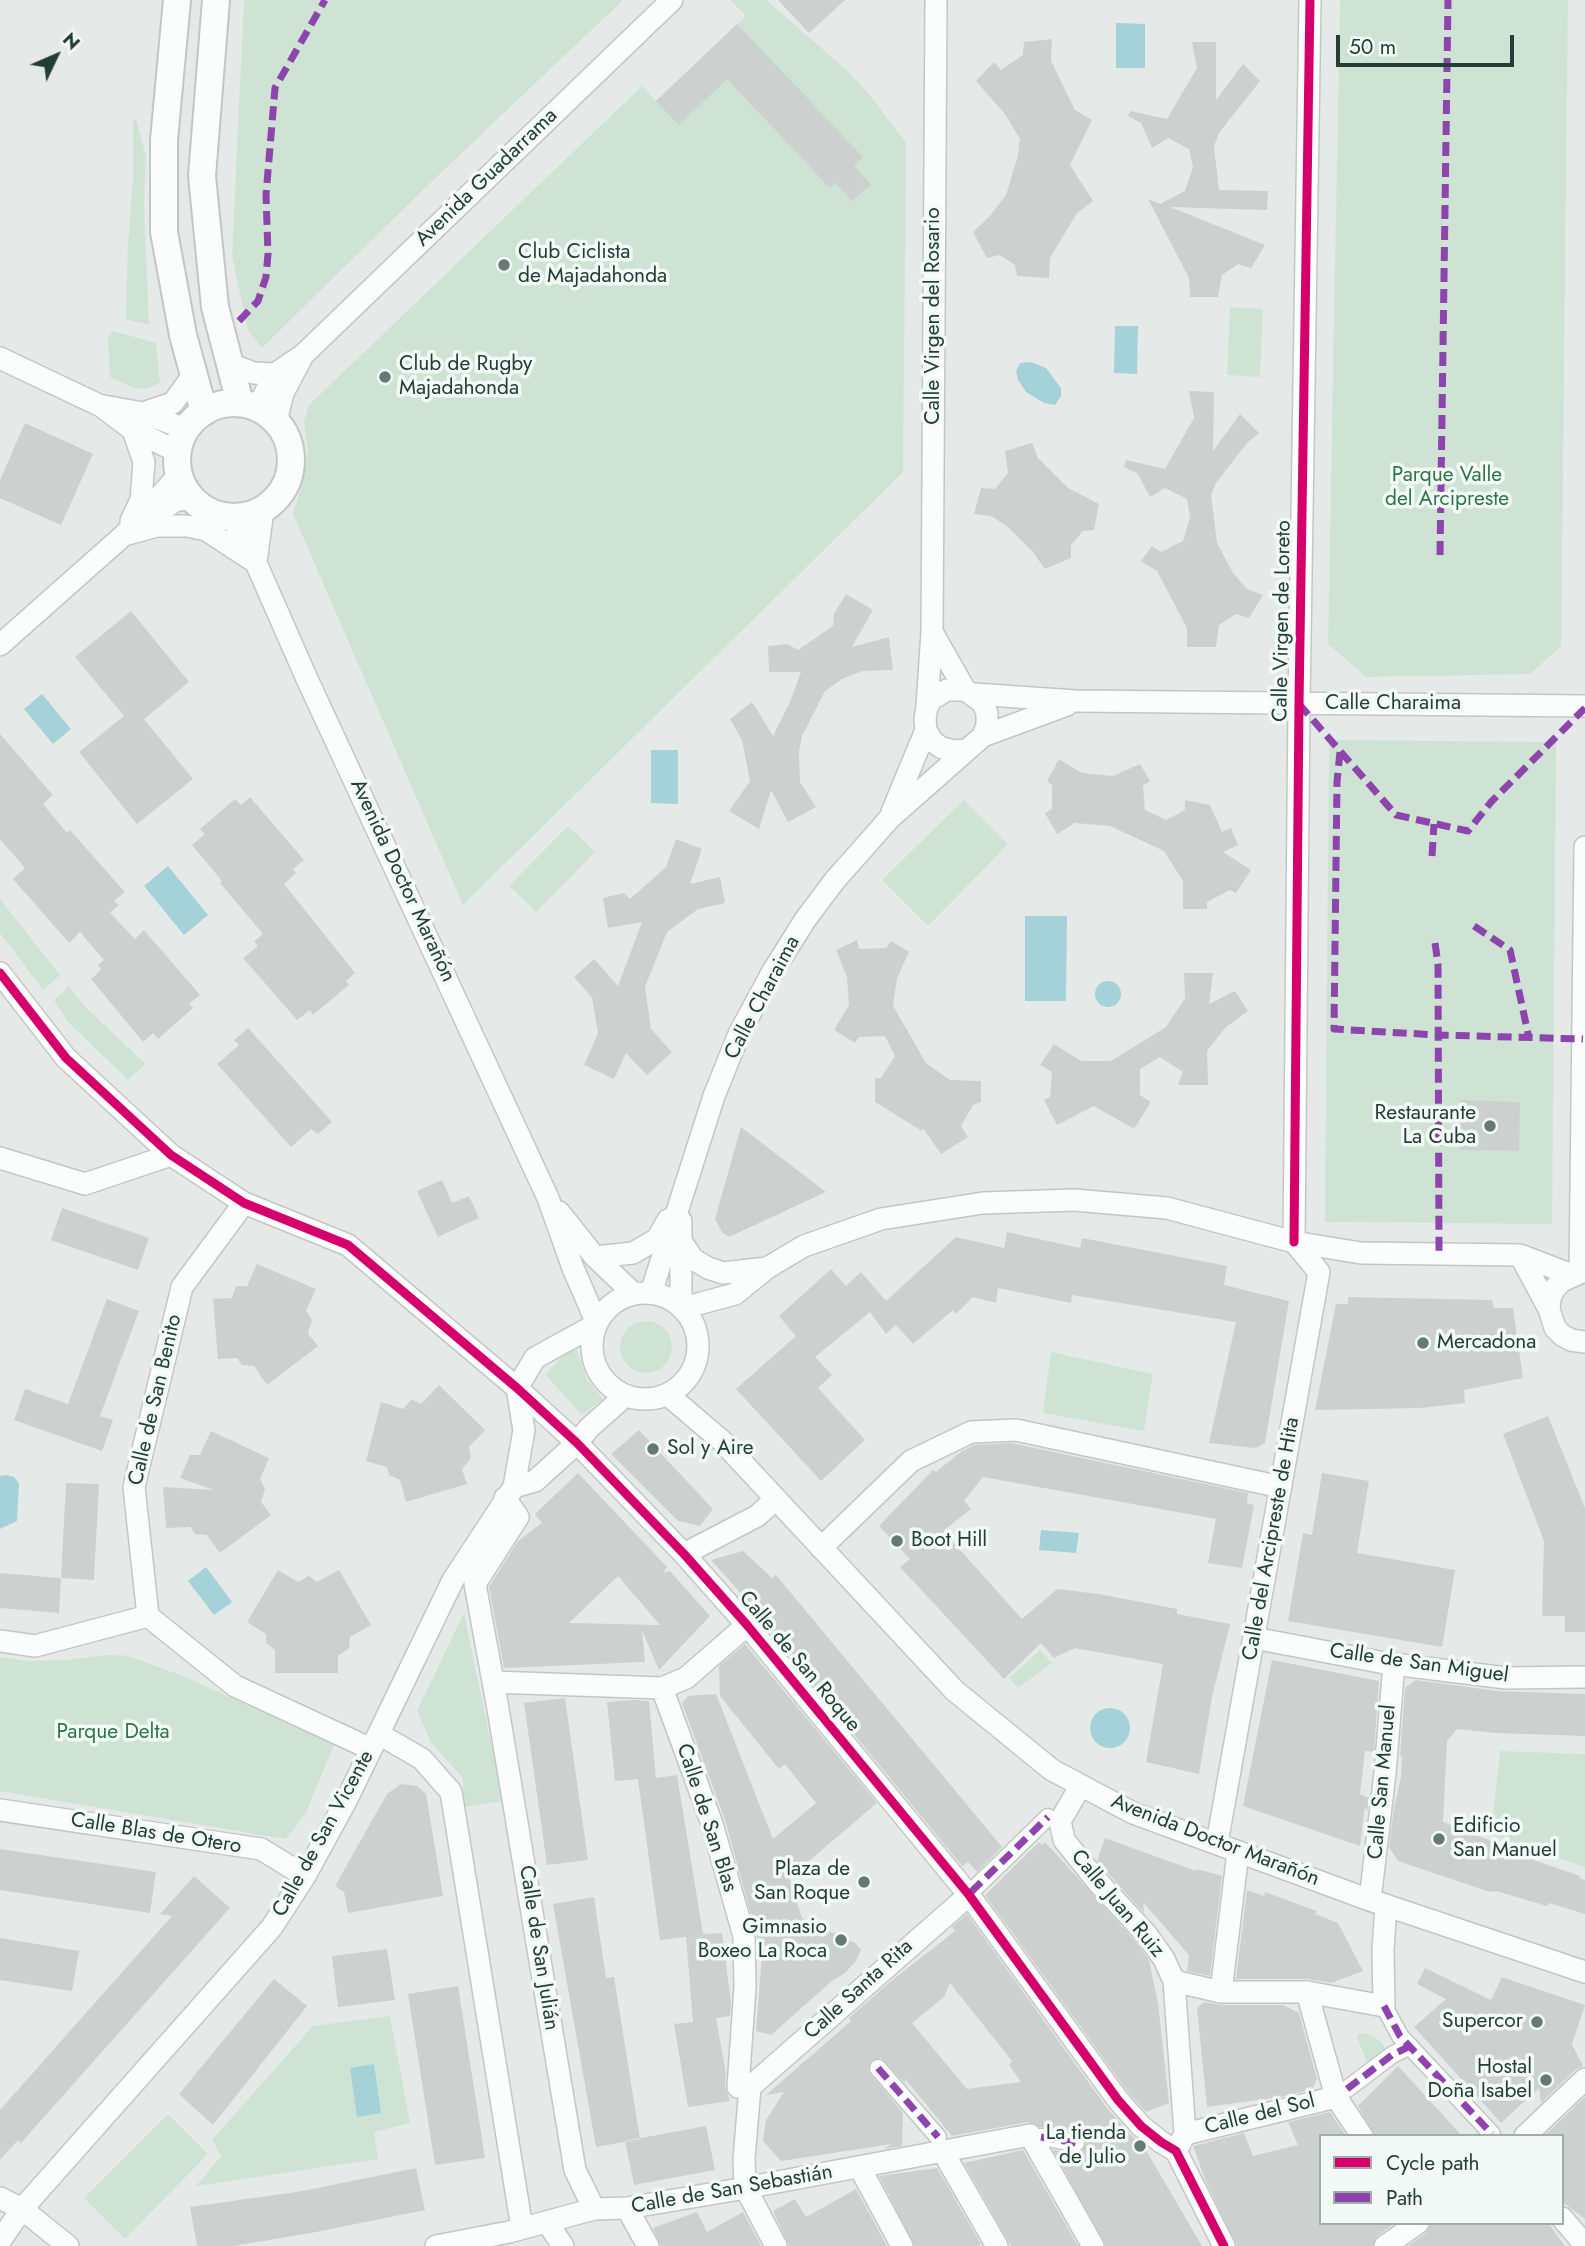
<!DOCTYPE html>
<meta charset="utf-8">
<style>
body{margin:0}
#map{position:relative;width:1585px;height:2246px;overflow:hidden;background:#e5eae8;font-family:Jost,sans-serif}
canvas{display:block}
.legend{position:absolute;left:1319px;top:2134px;width:245px;height:91px;box-sizing:border-box;background:#f3f9f6;border:2px solid #9faea9;margin:0;padding:9px 12px;list-style:none;font-size:21px;color:#223e36}
.legend li{display:flex;align-items:center;gap:14px;height:35px}
.legend b{width:35px;border:2px solid #9faea9}
.north{position:absolute;left:21px;top:21px;width:70px;height:70px;-webkit-text-stroke:5px #f3f9f6;paint-order:stroke;rotate:46deg;font-size:19px;font-weight:700;line-height:28px;text-align:center;color:#223e36}
.north::after{content:'';display:block;margin:auto;width:24px;height:32px;background:#223e36;clip-path:polygon(50% 0,100% 100%,50% 72%,0 100%)}
.scale{position:absolute;left:1336px;top:35px;width:178px;height:32px;box-sizing:border-box;border:4px solid #223e36;border-top:0;padding-left:9px;font-size:21px;line-height:24px;white-space:nowrap;color:#223e36;-webkit-text-stroke:5px #f3f9f6;paint-order:stroke}
</style>
<div id="map">
<canvas width="1585" height="2246"></canvas>
<ul class="legend">
<li><b style="height:9px;background:#d6006c"></b>Cycle path</li>
<li><b style="height:9px;background:#8e44ad"></b>Path</li>
</ul>
<div class="north">N</div>
<div class="scale">50 m</div>
</div>
<script>
const ctx = document.querySelector('canvas').getContext('2d');
ctx.lineJoin = 'round';
function fill(path, color) {
  ctx.fillStyle = color;
  ctx.fill(path, 'evenodd');
}
function toPath(rows) {
  const path = new Path2D();
  for (const r of rows) {
    if (r.length === 3) {
      path.moveTo(r[0] + r[2], r[1]);
      path.arc(r[0], r[1], r[2], 0, 2 * Math.PI);
      continue;
    }
    path.moveTo(r[0], r[1]);
    for (let i = 2; i < r.length; i += 2) path.lineTo(r[i], r[i + 1]);
  }
  return path;
}
function trace(path, color, width, dash) {
  ctx.strokeStyle = color;
  ctx.lineWidth = width;
  ctx.lineCap = dash ? 'butt' : 'round';
  ctx.setLineDash(dash || []);
  ctx.stroke(path);
}
function write(font, color, halo, rows, align = 'center') {
  ctx.font = font + ' Jost,sans-serif';
  ctx.lineWidth = 7;
  ctx.setLineDash([]);
  ctx.textBaseline = 'middle';
  ctx.strokeStyle = halo;
  ctx.fillStyle = color;
  for (const [text, x, y, turn = 0] of rows) {
    ctx.save();
    ctx.translate(x, y);
    ctx.rotate((+turn || 0) * Math.PI / 180);
    ctx.textAlign = isNaN(turn) ? turn : align;
    if (halo) ctx.strokeText(text, 0, 0);
    ctx.fillText(text, 0, 0);
    ctx.restore();
  }
}
fill(toPath([
 [244,0,623,0,426,187,262,348,248,331,232,256],
 [730,0,766,0,849,72,871,97,906,143,903,472,463,905,293,514,302,485,308,450,304,422,309,405,642,86,656,101,746,16],
 [1340,0,1568,0,1561,646,1530,674,1366,677,1328,644],
 [136,120,146,156,144,206,149,325,126,319,128,244,133,178,133,121],
 [1230,307,1263,309,1260,377,1227,375],
 [113,331,156,343,160,382,149,388,136,389,110,377,108,336],
 [1329,740,1556,742,1552,1224,1325,1222],
 [964,800,1008,844,928,926,882,880],
 [568,826,595,852,536,912,509,886],
 [0,899,60,975,43,990,0,933],
 [69,986,86,1008,146,1064,128,1080,68,1022,54,1000],
 [646,1347,26],
 [575,1345,587,1380,603,1399,582,1415,545,1374],
 [1051,1352,1153,1374,1144,1431,1043,1413],
 [464,1613,503,1801,464,1807,463,1778,432,1744,417,1711],
 [1040,1650,1052,1663,1018,1688,1009,1678],
 [105,1655,128,1656,183,1676,334,1745,306,1812,292,1832,285,1839,0,1791,0,1657,28,1661,66,1660],
 [1500,1751,1585,1754,1585,1867,1491,1835],
 [390,2016,410,2123,374,2132,378,2159,196,2186,221,2156,212,2140,313,2026],
 [1360,2033,1371,2035,1380,2041,1389,2053,1368,2065,1357,2037],
 [168,2114,208,2154,125,2239,84,2198]
]), '#cee3d4');
fill(toPath([
 [1116,23,1145,24,1145,68,1116,68],
 [1115,326,1138,326,1137,374,1114,373],
 [1031,362,1046,368,1061,388,1061,396,1055,405,1044,403,1026,392,1018,380,1016,371,1020,363],
 [42,694,71,729,53,744,24,709],
 [651,750,678,750,678,804,651,803],
 [168,866,208,915,184,935,144,886],
 [1025,916,1067,916,1066,1001,1025,1001],
 [1108,994,13],
 [7,1475,14,1477,19,1483,17,1521,0,1529,0,1476],
 [1041,1530,1079,1533,1076,1553,1039,1550],
 [206,1567,232,1602,214,1615,188,1581],
 [1110,1728,20],
 [374,2064,381,2113,357,2117,350,2068]
]), '#a5d2d9');
fill(toPath([
 [778,0,845,0,809,33],
 [737,24,863,157,854,166,871,185,852,201,835,183,830,188,727,79,679,125,656,101],
 [1052,39,1051,61,1075,110,1092,120,1070,165,1093,201,1077,213,1050,258,1049,278,1017,276,1015,265,1000,255,987,258,973,232,989,217,1006,195,1018,155,1020,139,1005,114,976,81,994,62,1001,70,1023,55,1024,42],
 [1192,42,1216,42,1216,100,1243,64,1260,81,1219,133,1214,146,1219,190,1268,191,1267,210,1170,207,1265,245,1251,268,1238,264,1222,275,1218,297,1190,297,1189,278,1148,199,1160,204,1185,191,1193,167,1189,149,1168,138,1152,148,1141,123,1128,116,1130,111,1167,119,1197,68],
 [1189,391,1214,392,1213,451,1240,414,1259,433,1247,443,1216,483,1211,495,1217,543,1233,573,1247,589,1263,595,1249,618,1236,614,1219,625,1216,647,1187,647,1187,628,1157,571,1141,561,1152,546,1161,552,1183,541,1190,517,1187,499,1165,488,1150,497,1138,474,1124,467,1126,460,1165,469,1194,418],
 [25,423,93,454,61,525,0,498,0,480],
 [1032,443,1038,458,1068,488,1099,504,1094,530,1083,531,1071,545,1071,558,1045,569,1032,551,1008,527,991,516,974,514,981,488,995,489,1008,473,1005,451],
 [846,594,873,610,852,647,889,637,893,670,862,671,842,679,825,691,802,736,799,752,800,782,816,807,788,822,771,790,759,829,729,811,750,781,742,740,730,719,752,702,773,736,790,702,801,672,769,672,768,646,787,644,798,650,833,626,834,614],
 [131,611,189,682,144,719,193,779,137,824,79,752,124,716,75,657],
 [0,734,53,795,43,804,67,833,70,830,125,892,114,901,119,905,110,913,135,939,144,930,200,995,189,1004,193,1008,158,1039,153,1033,143,1042,91,979,101,970,98,965,104,960,80,932,69,943,13,879,25,868,0,839],
 [1059,759,1082,773,1113,776,1140,764,1150,781,1143,786,1145,810,1166,820,1185,810,1185,800,1210,805,1222,832,1231,828,1238,845,1223,852,1251,870,1236,893,1230,890,1207,902,1207,909,1183,909,1183,881,1164,851,1110,826,1075,823,1057,834,1045,813,1052,809,1052,785,1047,781],
 [250,797,304,860,293,869,296,873,284,884,355,973,346,981,349,985,313,1015,310,1010,297,1020,243,958,258,946,254,941,263,934,220,883,222,881,192,845,205,834,200,829,235,799,241,805],
 [676,839,702,849,690,884,720,877,725,903,698,909,667,932,645,987,651,1029,672,1052,647,1075,626,1053,614,1079,584,1065,598,1033,592,998,574,977,594,959,618,986,642,922,608,928,603,898,624,893,630,899,666,867],
 [857,940,859,949,886,948,891,941,909,952,897,978,893,1006,926,1063,950,1080,981,1081,981,1102,973,1105,961,1126,968,1137,941,1154,923,1128,922,1131,875,1102,875,1078,881,1078,895,1056,885,1036,859,1037,855,1043,834,1030,849,1005,847,977,836,950],
 [1184,973,1213,973,1209,1004,1235,991,1248,1011,1226,1027,1207,1051,1208,1085,1178,1085,1183,1072,1160,1057,1140,1069,1140,1095,1151,1102,1134,1129,1094,1106,1057,1125,1044,1100,1050,1097,1052,1072,1040,1065,1054,1044,1081,1061,1111,1061,1166,1027,1185,998],
 [248,1028,332,1122,318,1134,311,1129,291,1147,217,1064,239,1045,234,1040],
 [1460,1100,1520,1102,1519,1151,1459,1150],
 [741,1127,826,1192,729,1237,722,1232,715,1219],
 [442,1180,452,1203,469,1196,479,1218,438,1237,417,1191],
 [62,1208,149,1238,138,1270,51,1240],
 [1007,1232,1080,1248,1082,1238,1227,1266,1224,1285,1289,1301,1265,1443,1255,1448,1209,1443,1236,1322,1072,1295,1071,1303,998,1288,996,1303,973,1297,956,1314,953,1310,913,1344,896,1325,886,1334,870,1312,815,1357,832,1375,818,1388,865,1440,821,1481,736,1389,796,1336,779,1316,831,1269,846,1286,861,1272,886,1301,956,1237,1004,1248],
 [257,1264,316,1289,306,1311,312,1320,308,1334,318,1346,267,1385,254,1366,242,1365,237,1358,218,1359,213,1299,232,1298,236,1286,247,1286],
 [1348,1297,1492,1300,1494,1308,1513,1308,1523,1378,1464,1390,1465,1403,1422,1408,1315,1410,1336,1304,1348,1304],
 [107,1299,139,1311,100,1416,113,1420,102,1451,14,1420,25,1389,68,1404],
 [439,1385,485,1430,469,1447,471,1458,462,1469,467,1484,406,1502,400,1480,389,1475,387,1467,366,1461,381,1402,403,1409,412,1399,421,1404],
 [1548,1416,1585,1508,1585,1632,1565,1632,1565,1616,1542,1616,1544,1541,1503,1434],
 [639,1430,713,1509,700,1526,678,1521,611,1454],
 [211,1431,269,1458,260,1479,265,1489,261,1502,271,1515,220,1553,207,1535,195,1534,190,1527,166,1528,163,1487,214,1490,180,1478,190,1455,200,1455],
 [1011,1443,1248,1493,1247,1503,1254,1505,1242,1568,1208,1563,1216,1519,983,1477,964,1501,971,1509,943,1531,1022,1619,1057,1589,1099,1594,1177,1609,1177,1614,1230,1624,1212,1697,1199,1774,1146,1762,1163,1664,1075,1648,1054,1658,1041,1643,1004,1679,900,1567,910,1559,879,1526,933,1470,936,1472,962,1451,974,1445],
 [578,1473,667,1567,663,1573,670,1571,710,1616,659,1670,642,1630,645,1662,504,1668,489,1587,518,1541,542,1523,535,1514],
 [618,1576,660,1625,569,1623],
 [1322,1473,1369,1481,1357,1553,1455,1570,1442,1647,1288,1621,1303,1533,1312,1535],
 [66,1483,99,1484,94,1580,61,1578],
 [743,1551,772,1578,776,1575,1002,1847,977,1872,968,1862,962,1866,766,1627,738,1590,711,1560],
 [278,1570,298,1582,309,1576,317,1582,339,1570,371,1625,350,1637,349,1648,338,1656,338,1673,275,1673,275,1650,266,1643,266,1634,247,1622],
 [0,1573,61,1578,59,1613,0,1608],
 [745,1644,877,1803,789,1878,802,1918,855,1943,861,1950,856,1961,845,1973,832,1981,771,2035,756,2031,762,1955,725,1820,682,1703,688,1696,716,1694,773,1839,816,1803,785,1764,779,1769,720,1696,719,1666],
 [1272,1660,1379,1681,1374,1752,1365,1751,1360,1794,1369,1798,1367,1811,1365,1807,1360,1846,1243,1806],
 [1416,1680,1497,1691,1585,1694,1585,1736,1496,1733,1457,1729,1447,1741,1443,1822,1506,1847,1505,1848,1528,1858,1580,1876,1579,1878,1585,1880,1585,1914,1549,1903,1547,1906,1496,1891,1490,1892,1398,1861,1389,1847,1394,1808,1401,1777,1402,1757,1400,1756,1405,1688],
 [565,1698,588,1860,547,1865,524,1703],
 [634,1700,649,1701,656,1778,677,1775,703,1934,722,1933,731,2003,730,2016,716,2018,726,2074,725,2087,730,2101,688,2107,674,2024,693,2022,686,1937,660,1940,638,1779,615,1781,607,1702],
 [401,1784,417,1786,426,1794,443,1896,348,1913,344,1892,335,1886,387,1794],
 [1105,1838,1196,1871,1197,1869,1222,1876,1210,1976,1187,1971,1189,1955,1143,1902,1144,1913,1097,1861],
 [1039,1842,1042,1845,1045,1842,1069,1868,1137,1943,1149,1960,1158,2003,1169,2103,1146,2112,1128,2092,985,1895],
 [0,1849,156,1872,150,1913,0,1890],
 [194,1876,230,1908,21,2143,18,2140,0,2160,0,2110,172,1916,160,1914],
 [1247,1890,1264,1896,1265,1892,1317,1911,1315,1914,1338,1923,1363,1971,1331,1983,1307,1979,1236,1979],
 [594,1897,606,1978,614,1977,640,2139,596,2147,553,1904],
 [967,1914,1107,2108,1131,2135,1143,2145,1202,2246,1106,2246,1053,2150,1080,2153,1086,2144,1083,2135,1040,2127,1028,2122,952,2136,905,2079,905,2083,881,2058,871,2061,868,2071,903,2113,902,2146,883,2149,892,2144,781,2161,763,2141,766,2120,784,2092,766,2095,851,2021,849,2018,890,1982,955,1931,952,1927],
 [950,1983,1012,2061,1009,2065,1021,2082,967,2089,912,2023,944,1997],
 [0,1938,79,1951,72,1991,0,1980],
 [387,1949,395,2000,338,2007,332,1956],
 [1425,1968,1491,2000,1502,1977,1585,2005,1572,2044,1583,2066,1576,2069,1541,2103,1539,2088,1501,2123,1414,2027,1446,1999,1417,1984],
 [274,1979,307,2006,213,2125,179,2094],
 [458,1986,485,2158,435,2165,408,1994],
 [1204,2002,1221,2005,1283,2005,1299,2013,1317,2079,1312,2089,1286,2096,1207,2107,1197,2008],
 [1398,2066,1443,2115,1462,2136,1375,2136,1358,2106],
 [1585,2097,1585,2219,1562,2202,1562,2136,1544,2136],
 [1330,2112,1346,2136,1321,2136,1321,2223,1395,2223,1377,2236,1372,2246,1237,2246,1206,2182,1193,2146,1244,2133,1253,2156,1298,2145,1288,2122],
 [706,2126,715,2170,634,2185,625,2141],
 [1023,2150,1078,2246,1011,2246,964,2163],
 [416,2168,425,2210,311,2233,233,2246,197,2246,190,2207,303,2191],
 [937,2168,981,2244,978,2246,915,2246,879,2176],
 [856,2189,887,2246,789,2246,773,2211,795,2199,806,2217],
 [697,2212,707,2232,743,2212,761,2246,661,2246,653,2228],
 [1431,2223,1548,2223,1565,2246,1408,2246,1426,2233]
]), '#ccd1cf');
const pedestrian = toPath([
 [971,1892,1048,1817],
 [1384,2006,1400,2036,1492,2134],
 [878,2068,938,2137],
 [1347,2089,1392,2055,1410,2046],
 [1041,2137,1076,2143]
]);
const minor = toPath([
 [0,358,101,406,133,430,178,452],
 [230,364,254,373,275,374],
 [104,406,143,413,186,429],
 [257,408,275,374,303,355,672,0],
 [143,413,173,403,193,375],
 [276,422,283,393,301,359],
 [152,517,175,501,191,498],
 [232,517,256,563,307,679,548,1198,573,1268,596,1321],
 [131,521,141,500,144,462,133,430],
 [124,535,157,526,187,526,206,530,252,560],
 [256,563,263,510],
 [932,632,965,690],
 [0,645,124,535,179,475],
 [974,694,1076,701,1585,706],
 [927,707,932,632,936,0],
 [983,736,1067,705],
 [892,812,926,730],
 [0,973,66,1058,171,1155,244,1203,348,1245,517,1388,577,1443,684,1554,747,1625,969,1895,1118,2100,1141,2126,1161,2142,1176,2151,1224,2246],
 [0,1158,85,1184,171,1155],
 [559,1212,595,1257,633,1293],
 [681,1221,681,1307],
 [681,1241,693,1259,708,1268,723,1273,767,1268],
 [1294,1242,1299,704,1310,0],
 [1520,1255,1549,1309],
 [595,1257,633,1253,657,1239,668,1220],
 [1580,1273,1585,847],
 [1580,1273,1562,1281,1555,1288,1550,1298,1549,1309,1555,1328,1562,1335,1571,1340,1585,1342],
 [645,1346,53],
 [651,1293,714,1096,739,1034,773,971,805,920,835,880,875,835,889,819,983,736,987,725,987,713,982,702,965,690,947,690,932,699,927,707,925,719,926,730,932,741,942,748,954,751,966,750],
 [683,1308,735,1294,767,1268,804,1246,881,1219,983,1203,1074,1200,1167,1208,1294,1242,1361,1253,1520,1255,1572,1275],
 [668,1395,722,1441,955,1691,1052,1770,1133,1813,1364,1898,1585,1972],
 [514,1487,535,1481,577,1443,589,1428,625,1396],
 [505,1498,518,1517,475,1584,497,1703,575,2170,594,2209],
 [821,1548,911,1461,971,1432,1016,1430,1281,1487],
 [684,1554,757,1516,776,1499],
 [148,1616,134,1487,182,1287,244,1203],
 [1254,1638,1385,1663,1506,1678,1585,1677],
 [0,1641,35,1646,148,1616,235,1686,371,1749],
 [493,1682,662,1688,686,1678,747,1625],
 [662,1688,712,1824,744,1936,745,1987,738,2087,750,2087,744,2159,745,2187,776,2246],
 [379,1734,422,1759,451,1792,522,2228],
 [1080,1787,1060,1821,1064,1840,1097,1881,1147,1935,1164,1959,1174,1981,1185,2134,1176,2151],
 [0,1810,261,1849,305,1876],
 [1217,1843,1319,1272,1294,1242],
 [1370,1900,1385,1773,1394,1664],
 [1174,1981,1221,1992,1307,1992,1384,2006,1383,1950,1386,1905],
 [1221,1992,1238,1852],
 [1307,1992,1336,2097,1362,2136],
 [750,2087,969,1895],
 [1185,2134,1336,2097],
 [1525,2136,1585,2079],
 [943,2152,997,2246],
 [860,2168,902,2246],
 [0,2198,22,2209,68,2246],
 [627,2208,648,2246],
 [1562,2218,1585,2245],
 [547,2222,563,2246],
 [0,2241,22,2209,272,1927,305,1876,347,1799,453,1580,514,1487,524,1430,517,1388,535,1358,595,1325],
 [436,2246,509,2232,594,2209,627,2208,734,2190,1030,2135,1093,2246],
 [1385,2246,1418,2223]
]);
const tertiary = toPath([
 [177,0,164,140,164,232,183,335,204,412],
 [216,0,202,176,215,307,240,403],
 [234,460,57]
]);
trace(pedestrian, '#c2c7c5', 19);
trace(minor, '#c2c7c5', 24);
trace(tertiary, '#c2c7c5', 30);
trace(pedestrian, '#fbfcfc', 16);
trace(minor, '#fbfcfc', 21);
trace(tertiary, '#fbfcfc', 26);
trace(toPath([
 [239,321,258,301,266,277,268,254,266,195,275,88,325,0],
 [1440,555,1448,0],
 [1299,704,1396,815,1468,831,1491,802,1585,708],
 [1340,752,1337,782,1334,1029,1438,1035,1583,1039],
 [1432,856,1434,824],
 [1474,926,1510,950,1529,1038],
 [1435,943,1438,964,1439,1255],
 [971,1892,1048,1817],
 [1384,2006,1400,2036,1492,2134],
 [878,2068,938,2137],
 [1347,2089,1392,2055,1410,2046],
 [1041,2137,1076,2143]
]), '#8e44ad', 7, [14, 7]);
trace(toPath([
 [0,973,66,1058,171,1155,244,1203,348,1245,517,1388,577,1443,684,1554,747,1625,969,1895,1118,2100,1141,2126,1161,2142,1176,2151,1224,2246],
 [1294,1242,1299,704,1310,0]
]), '#d6006c', 9);
for (const [x, y, r, color] of [
 [504,265,7,"#667a74"],
 [385,377,7,"#667a74"],
 [1490,1126,7,"#667a74"],
 [1423,1343,7,"#667a74"],
 [653,1449,7,"#667a74"],
 [897,1541,7,"#667a74"],
 [1439,1839,7,"#667a74"],
 [864,1882,7,"#667a74"],
 [841,1940,7,"#667a74"],
 [1537,2022,7,"#667a74"],
 [1546,2080,7,"#667a74"],
 [1140,2146,7,"#667a74"]
]) {
  const dot = new Path2D();
  dot.arc(x, y, r, 0, 2 * Math.PI);
  ctx.fillStyle = color;
  ctx.fill(dot);
  trace(dot, '#f3f9f6', 2.5);
}
write('21px', '#223e36', '#f3f9f6', [
 ["Avenida Guadarrama",487,178,-44],
 ["Calle Virgen del Rosario",934,316,-90],
 ["Calle Virgen de Loreto",1283,621,-89],
 ["Calle Charaima",1393,704],
 ["Avenida Doctor Marañón",402,881,65],
 ["Calle Charaima",763,998,-62],
 ["Calle de San Benito",156,1400,-77],
 ["Calle del Arcipreste de Hita",1272,1539,-80],
 ["Calle de San Roque",799,1662,50],
 ["Calle de San Miguel",1419,1664,8],
 ["Calle San Manuel",1383,1782,-85],
 ["Calle de San Blas",706,1818,72],
 ["Calle Blas de Otero",156,1834,9],
 ["Calle de San Vicente",324,1834,-61],
 ["Avenida Doctor Marañón",1215,1841,21],
 ["Calle Juan Ruiz",1117,1904,50],
 ["Calle de San Julián",538,1948,81],
 ["Calle Santa Rita",859,1990,-42],
 ["Calle del Sol",1260,2115,-14],
 ["Calle de San Sebastián",732,2190,-10]
]);
write('21px', '#223e36', '#f3f9f6', [
 ["Club Ciclista",518,253],
 ["de Majadahonda",518,277],
 ["Club de Rugby",399,365],
 ["Majadahonda",399,389],
 ["Restaurante",1476,1114,"right"],
 ["La Cuba",1476,1138,"right"],
 ["Mercadona",1437,1343],
 ["Sol y Aire",667,1449],
 ["Boot Hill",911,1541],
 ["Edificio",1453,1827],
 ["San Manuel",1453,1851],
 ["Plaza de",850,1870,"right"],
 ["San Roque",850,1894,"right"],
 ["Gimnasio",827,1928,"right"],
 ["Boxeo La Roca",827,1952,"right"],
 ["Supercor",1523,2022,"right"],
 ["Hostal",1532,2068,"right"],
 ["Doña Isabel",1532,2092,"right"],
 ["La tienda",1126,2134,"right"],
 ["de Julio",1126,2158,"right"]
], 'left');
write('21px', '#2c7547', '#f3f9f6', [
 ["Parque Valle",1447,476],
 ["del Arcipreste",1447,500],
 ["Parque Delta",113,1733]
]);
</script>
